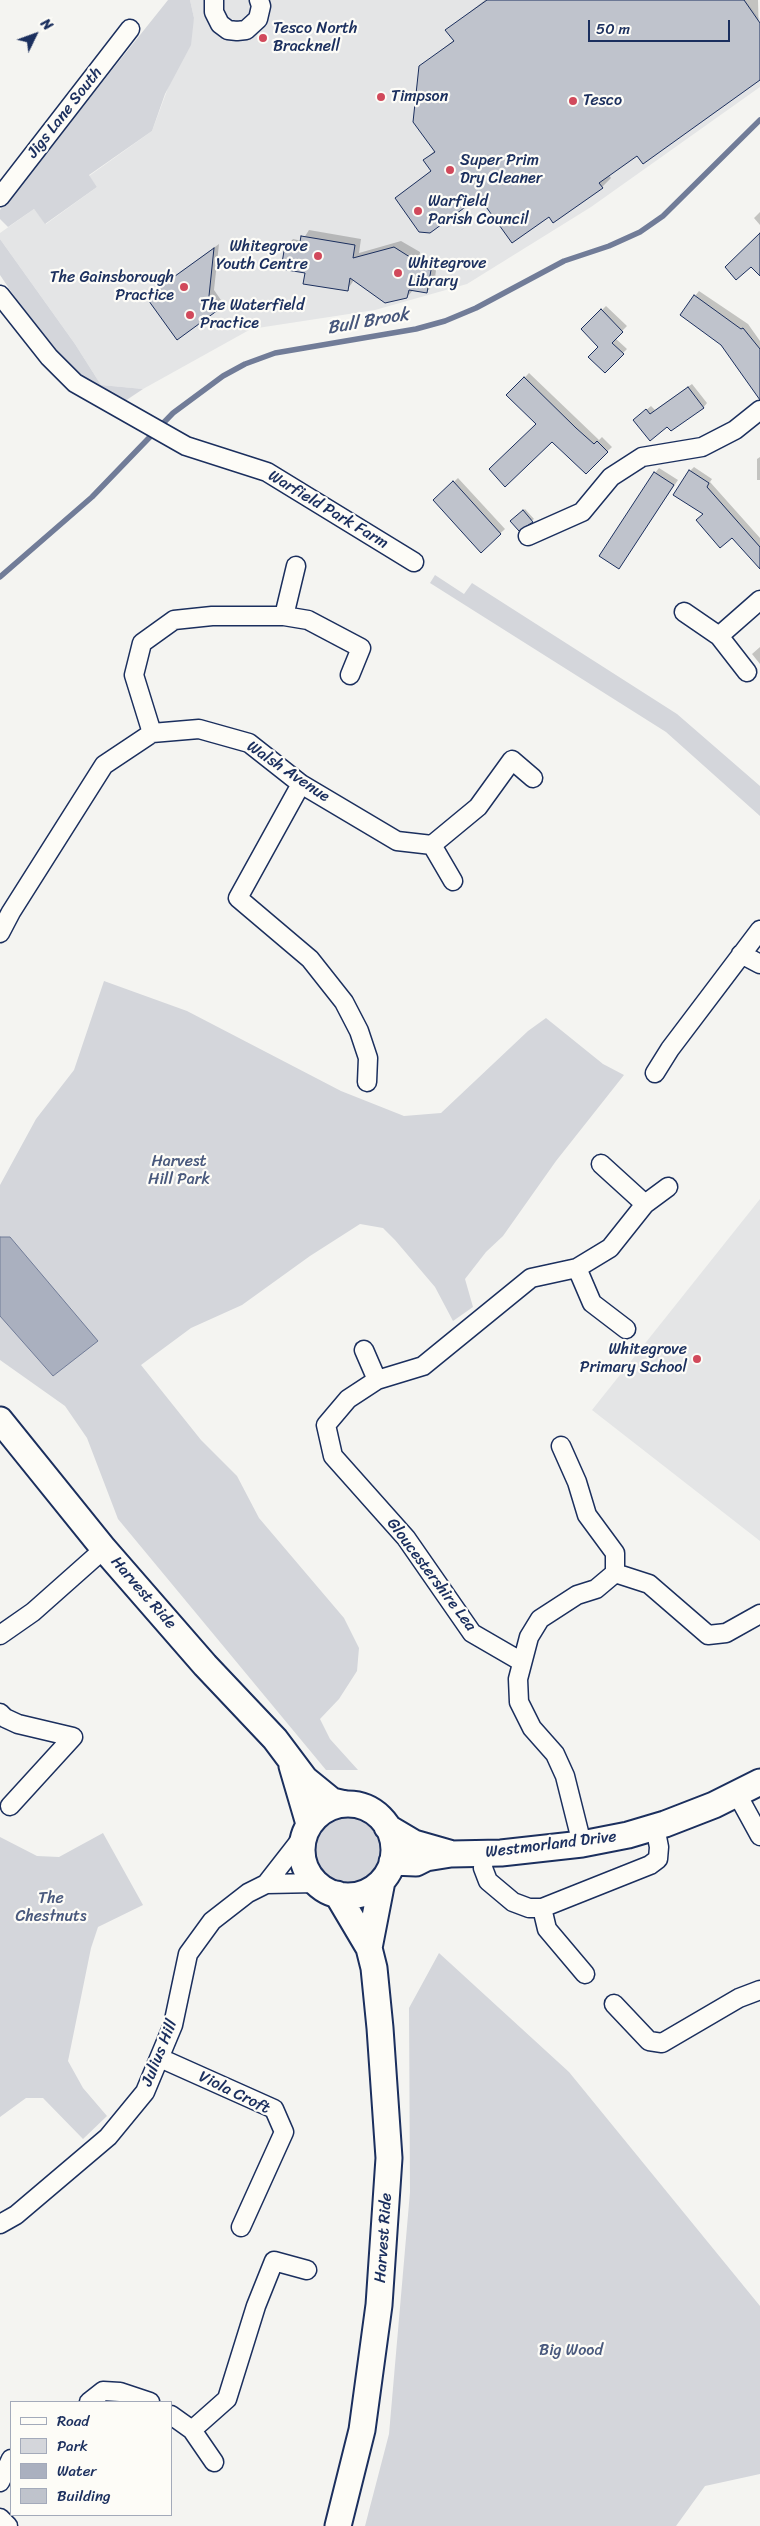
<!DOCTYPE html>
<style>
body{margin:0}
#map{position:relative;width:760px;height:2526px;overflow:hidden;background:#f4f4f1;font-family:Sriracha,sans-serif}
canvas{display:block}
.legend{position:absolute;left:10px;top:2401px;width:162px;height:115px;box-sizing:border-box;background:#fdfcf7;border:1px solid #a3aaba;margin:0;padding:6px 9px;list-style:none;font-size:15px;color:#1b2f5e}
.legend li{display:flex;align-items:center;gap:10px;height:25px}
.legend b{width:25px;border:1px solid #a3aaba}
.north{position:absolute;left:10px;top:10px;width:50px;height:50px;-webkit-text-stroke:4px #fdfcf7;paint-order:stroke;rotate:48deg;font-size:14px;font-weight:700;line-height:20px;text-align:center;color:#1b2f5e}
.north::after{content:'';display:block;margin:auto;width:18px;height:22px;background:#1b2f5e;clip-path:polygon(50% 0,100% 100%,50% 72%,0 100%)}
.scale{position:absolute;left:588px;top:20px;width:142px;height:22px;box-sizing:border-box;border:2px solid #1b2f5e;border-top:0;padding-left:6px;font-size:15px;line-height:18px;white-space:nowrap;color:#1b2f5e;-webkit-text-stroke:4px #fdfcf7;paint-order:stroke}
</style>
<div id="map">
<canvas width="760" height="2526"></canvas>
<ul class="legend">
<li><b style="height:6px;background:#fdfcf7"></b>Road</li>
<li><b style="height:14px;background:#d4d6db"></b>Park</li>
<li><b style="height:14px;background:#aab0bf"></b>Water</li>
<li><b style="height:14px;background:#bfc3cc"></b>Building</li>
</ul>
<div class="north">N</div>
<div class="scale">50 m</div>
</div>
<script>
const ctx = document.querySelector('canvas').getContext('2d');
ctx.lineJoin = 'round';
function fill(path, color) {
  ctx.fillStyle = color;
  ctx.fill(path, 'evenodd');
}
function toPath(rows) {
  const path = new Path2D();
  for (const r of rows) {
    if (r.length === 3) {
      path.moveTo(r[0] + r[2], r[1]);
      path.arc(r[0], r[1], r[2], 0, 2 * Math.PI);
      continue;
    }
    path.moveTo(r[0], r[1]);
    for (let i = 2; i < r.length; i += 2) path.lineTo(r[i], r[i + 1]);
  }
  return path;
}
function trace(path, color, width, dash) {
  ctx.strokeStyle = color;
  ctx.lineWidth = width;
  ctx.lineCap = dash ? 'butt' : 'round';
  ctx.setLineDash(dash || []);
  ctx.stroke(path);
}
function write(font, color, halo, rows, align = 'center') {
  ctx.font = font + ' Sriracha,sans-serif';
  ctx.lineWidth = 4.5;
  ctx.setLineDash([]);
  ctx.textBaseline = 'middle';
  ctx.strokeStyle = halo;
  ctx.fillStyle = color;
  for (const [text, x, y, turn = 0] of rows) {
    ctx.save();
    ctx.translate(x, y);
    ctx.rotate((+turn || 0) * Math.PI / 180);
    ctx.textAlign = isNaN(turn) ? turn : align;
    if (halo) ctx.strokeText(text, 0, 0);
    ctx.fillText(text, 0, 0);
    ctx.restore();
  }
}
fill(toPath([
 [190,0,745,0,760,19,760,87,591,207,467,284,375,310,251,329,143,389,101,385,75,344,0,239,0,233,34,209,46,224,97,187,89,176,152,131,194,18],
 [760,1199,760,1541,592,1410]
]), '#e4e5e6');
fill(toPath([
 [168,0,190,0,194,18,191,45,165,94,152,131,89,175,97,187,45,224,34,209,8,227,0,219,0,210],
 [0,239,75,344,101,385,143,389,125,401,106,396,77,380,33,324,0,275],
 [435,575,464,594,472,583,677,714,760,786,760,816,666,732,430,583],
 [104,981,187,1011,341,1091,404,1116,441,1113,528,1031,546,1018,603,1064,624,1075,556,1161,503,1236,486,1252,465,1279,473,1307,453,1321,435,1287,395,1240,383,1228,360,1224,310,1256,242,1305,191,1328,141,1365,201,1440,237,1476,259,1518,344,1618,359,1648,357,1671,339,1699,320,1719,330,1739,358,1770,326,1770,118,1519,87,1438,65,1406,0,1360,0,1185,36,1119,74,1070],
 [348,1850,33],
 [103,1833,143,1905,98,1927,91,1948,68,2061,83,2088,107,2116,83,2139,43,2098,26,2098,0,2117,0,1837,37,1856,59,1857],
 [439,1953,569,2072,760,2306,760,2474,705,2486,676,2526,365,2526,389,2434,410,2192,409,2008]
]), '#d4d6db');
const water = toPath([
 [0,1237,10,1237,98,1341,53,1376,0,1316,0,1237]
]);
fill(water, '#aab0bf');
trace(water, '#717c98', 1);
fill(toPath([
 [485,0,758,0,760,79,637,155,609,175,611,178,602,187,553,221,549,215,479,195,396,198,432,170,425,160,435,150,420,67,454,40,447,30],
 [760,212,760,225,754,218],
 [309,230,361,239,359,253,401,241,420,252,419,261,437,263,434,285,427,291,414,289,407,297,354,280,347,290,306,272,287,246,293,239,302,241],
 [219,244,214,290,223,303,177,338,154,292],
 [699,291,748,324,760,341,760,388,695,296],
 [606,306,627,326,615,338,627,349,605,371,600,347,583,329],
 [529,373,599,440,602,437,612,447,586,472,508,395],
 [692,384,707,403,703,408,668,425,639,416,651,406,655,410],
 [760,457,760,480,757,480,757,459],
 [694,467,712,479,710,482,760,538,760,568,732,536,705,514,690,471],
 [659,468,678,480,619,567,655,473],
 [458,478,505,529,481,551,439,496],
 [525,509,534,519,519,530,512,521],
 [760,647,760,664,752,654]
]), '#0003');
trace(toPath([
 [0,577,92,497,173,413,223,376,245,364,275,353,416,329,445,321,476,308,564,261,609,246,640,232,663,216,760,120]
]), '#717c98', 5.5);
const building = toPath([
 [487,0,744,0,760,23,760,80,643,164,637,156,599,183,603,188,553,223,549,217,512,243,479,197,430,233,419,232,395,198,431,171,423,160,435,152,413,122,419,66,454,41,445,30,487,0],
 [760,233,760,276,751,267,736,280,725,267,760,233],
 [301,236,355,245,353,258,394,247,413,259,412,267,431,270,427,293,409,290,407,298,385,303,350,278,348,291,303,284,305,273,281,269,285,245,299,248,301,236],
 [214,248,209,296,218,310,177,340,146,297,214,248],
 [694,295,741,329,743,328,760,349,760,400,721,345,680,315,694,295],
 [601,309,623,332,612,343,624,354,605,373,588,357,598,347,581,329,601,309],
 [524,377,576,428,594,444,597,441,608,452,586,474,552,442,505,487,489,469,536,424,506,395,524,377],
 [688,387,704,408,671,431,667,427,650,441,633,420,646,409,650,414,688,387],
 [689,470,709,483,707,487,760,547,760,569,732,538,720,548,696,520,703,514,673,495,689,470],
 [654,472,674,485,619,569,599,556,654,472],
 [453,481,501,534,481,553,433,500,453,481],
 [523,510,533,522,519,531,510,521,523,510]
]);
fill(building, '#bfc3cc');
trace(building, '#1b2f5e', 1);
const street = toPath([
 [214,0,214,12,220,24,228,30,237,31,246,30,258,19,261,6,259,0],
 [0,197,130,29],
 [0,295,49,357,75,383,186,446,267,472,414,562],
 [528,536,582,512,611,477,642,457,702,447,735,430,760,410],
 [684,612,719,636,760,600],
 [284,616,296,566],
 [719,636,747,672],
 [152,733,134,675,142,643,174,620,212,616,284,616,308,620,361,648,350,675],
 [301,784,238,898,310,959,344,1002,359,1031,368,1058,367,1082],
 [432,845,453,881],
 [0,933,11,912,104,765,152,733,199,729,249,743,301,784,397,841,432,845,478,807,512,760,533,778],
 [741,954,760,964],
 [655,1073,670,1049,760,930],
 [601,1164,645,1204],
 [577,1268,592,1303,626,1329],
 [364,1350,377,1380],
 [561,1446,577,1482,587,1515,615,1553,615,1573,596,1589,577,1595,540,1619,529,1637,518,1679,519,1702,532,1728,555,1754,565,1776,582,1844],
 [615,1573,649,1584,708,1635,726,1633,760,1614],
 [0,1635,33,1612,104,1549],
 [522,1662,472,1633,406,1538,333,1456,326,1425,348,1399,377,1380,423,1366,531,1278,577,1268,610,1248,645,1204,668,1187],
 [0,1713,5,1718,18,1724,73,1737,10,1806],
 [737,1794,760,1836],
 [484,1854,483,1868,488,1881,513,1902,529,1908,542,1908,650,1865,658,1859,659,1847,655,1827],
 [266,1884,317,1883],
 [542,1908,547,1929,585,1974],
 [614,2004,649,2041,662,2043,739,1998,760,1990],
 [160,2058,274,2109,284,2132,241,2227],
 [0,2224,16,2215,108,2137,145,2092,173,2025,188,1954,212,1921,248,1893,266,1884,305,1834],
 [89,2402,103,2391,120,2392,150,2402],
 [171,2415,192,2430,214,2462],
 [192,2430,227,2399,256,2306,274,2261,307,2270],
 [0,2482,11,2459],
 [0,2518,8,2526]
]);
const secondary = toPath([
 [0,1420,104,1549,205,1665,275,1739,305,1779,332,1801,345,1804],
 [292,1766,309,1824],
 [348,1850,46],
 [387,1827,414,1843,449,1853],
 [392,1862,416,1863,426,1858,451,1854,501,1853,582,1844,628,1835,665,1824,714,1805,760,1782],
 [337,1894,369,1948,374,1968,380,2028,389,2158,379,2305,362,2430,338,2526],
 [369,1948,382,1881]
]);
trace(street, '#1b2f5e', 21);
trace(secondary, '#1b2f5e', 29);
trace(street, '#fdfcf7', 18);
trace(secondary, '#fdfcf7', 25);
for (const [x, y, r, color] of [
 [263,38,5,"#d1495b"],
 [381,97,5,"#d1495b"],
 [573,101,5,"#d1495b"],
 [450,170,5,"#d1495b"],
 [418,211,5,"#d1495b"],
 [318,256,5,"#d1495b"],
 [398,273,5,"#d1495b"],
 [184,287,5,"#d1495b"],
 [190,315,5,"#d1495b"],
 [697,1359,5,"#d1495b"]
]) {
  const dot = new Path2D();
  dot.arc(x, y, r, 0, 2 * Math.PI);
  ctx.fillStyle = color;
  ctx.fill(dot);
  trace(dot, '#fdfcf7', 2);
}
write('16px', '#1b2f5e', '#fdfcf7', [
 ["Tesco North",273,29],
 ["Bracknell",273,47],
 ["Timpson",391,97],
 ["Tesco",583,101],
 ["Super Prim",460,161],
 ["Dry Cleaner",460,179],
 ["Warfield",428,202],
 ["Parish Council",428,220],
 ["Whitegrove",308,247,"right"],
 ["Youth Centre",308,265,"right"],
 ["Whitegrove",408,264],
 ["Library",408,282],
 ["The Gainsborough",174,278,"right"],
 ["Practice",174,296,"right"],
 ["The Waterfield",200,306],
 ["Practice",200,324],
 ["Whitegrove",687,1350,"right"],
 ["Primary School",687,1368,"right"]
], 'left');
write('16px', '#1b2f5e', '#fdfcf7', [
 ["Jigs Lane South",65,113,-52],
 ["Warfield Park Farm",328,510,31],
 ["Walsh Avenue",288,772,34],
 ["Gloucestershire Lea",431,1575,53],
 ["Harvest Ride",143,1593,49],
 ["Westmorland Drive",551,1845,-7],
 ["Julius Hill",160,2053,-68],
 ["Viola Croft",234,2093,26],
 ["Harvest Ride",384,2238,-86]
]);
write('16px', '#49597d', '#fdfcf7', [
 ["Harvest",179,1162],
 ["Hill Park",179,1180],
 ["The",51,1899],
 ["Chestnuts",51,1917],
 ["Big Wood",571,2351]
]);
write('italic 18px', '#46567b', '#fdfcf7', [
 ["Bull Brook",368,322,-10]
]);
</script>
